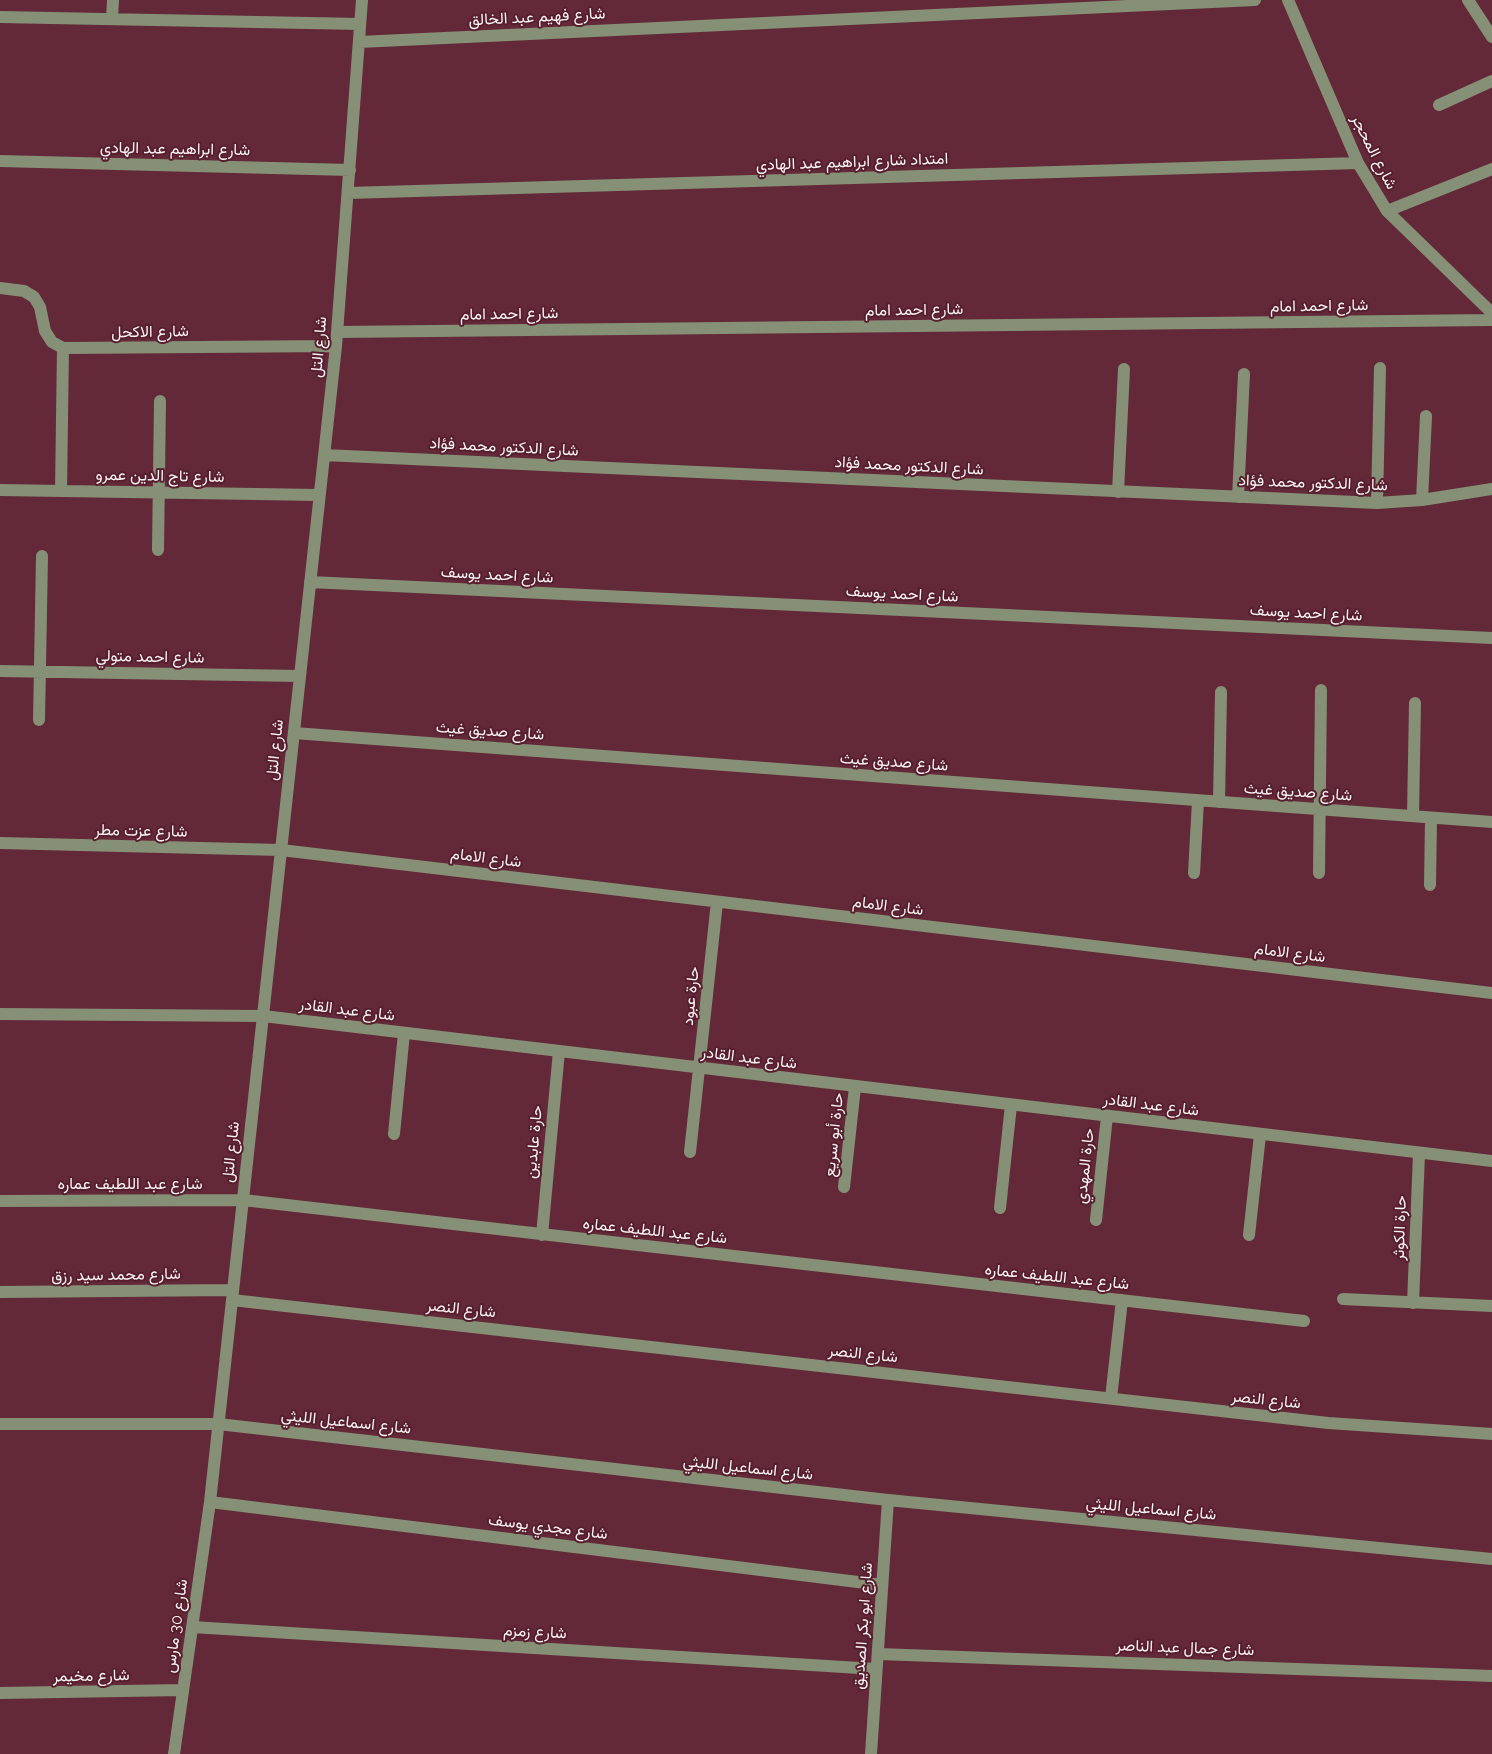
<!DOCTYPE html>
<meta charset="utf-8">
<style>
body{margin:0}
canvas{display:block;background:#632938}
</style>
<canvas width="1492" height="1754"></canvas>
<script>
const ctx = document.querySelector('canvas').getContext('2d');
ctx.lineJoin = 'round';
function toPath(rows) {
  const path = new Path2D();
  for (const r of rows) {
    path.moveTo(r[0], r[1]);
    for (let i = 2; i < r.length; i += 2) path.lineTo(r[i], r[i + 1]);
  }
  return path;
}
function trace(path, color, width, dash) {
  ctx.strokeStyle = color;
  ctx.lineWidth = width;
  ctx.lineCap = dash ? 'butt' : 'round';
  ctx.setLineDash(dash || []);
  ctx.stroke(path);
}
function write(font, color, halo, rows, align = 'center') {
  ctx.font = font + ' Raleway,Vazirmatn,sans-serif';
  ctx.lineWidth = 4;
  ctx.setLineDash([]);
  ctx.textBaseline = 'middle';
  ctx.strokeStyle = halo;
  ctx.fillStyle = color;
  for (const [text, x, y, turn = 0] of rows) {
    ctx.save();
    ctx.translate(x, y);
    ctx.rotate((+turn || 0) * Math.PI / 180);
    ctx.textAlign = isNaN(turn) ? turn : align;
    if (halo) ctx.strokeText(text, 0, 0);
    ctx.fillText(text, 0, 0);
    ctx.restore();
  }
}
trace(toPath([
 [1288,0,1358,163,1387,211,1492,313],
 [1468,0,1492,37],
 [0,17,360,24],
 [112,19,113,0],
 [359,42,1255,0],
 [1439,105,1492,81],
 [0,161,350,170],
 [348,193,1358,163],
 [1387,211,1492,169],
 [0,288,24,291,34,297,40,307,45,331,52,342,63,348,336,346],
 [337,332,1492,320],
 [324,455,1377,503,1422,500,1492,489],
 [0,490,319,495],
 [61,491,63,348],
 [1118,492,1124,369],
 [1238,497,1244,374],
 [1422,500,1426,416],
 [1377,503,1380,368],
 [158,550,160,401],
 [310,582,1492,638],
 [0,671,300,676],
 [39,720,42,556],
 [294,733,1492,822],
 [1219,802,1221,692],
 [1413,816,1415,703],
 [0,843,281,850,1492,993],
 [1194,873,1198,801],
 [1319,873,1321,690],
 [1430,885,1431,818],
 [0,1014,263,1016,1492,1161],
 [394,1134,404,1033],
 [690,1152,717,902],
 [844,1187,855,1087],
 [0,1201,243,1200,1304,1321],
 [1000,1208,1011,1105],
 [1096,1220,1107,1116],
 [542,1235,559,1051],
 [1249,1235,1260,1135],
 [0,1292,233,1290],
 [1343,1299,1492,1306],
 [232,1300,1328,1423,1492,1434],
 [1413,1303,1419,1154],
 [1111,1398,1122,1300],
 [0,1424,218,1424,888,1500,1492,1559],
 [210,1502,882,1585],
 [192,1627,876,1669],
 [878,1654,1492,1676],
 [0,1693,183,1690],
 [174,1754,210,1502,336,346,362,0],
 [871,1754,888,1500]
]), '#869077', 12);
write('16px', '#faf2f3', '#571e2e', [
 ["شارع فهيم عبد الخالق",537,17,-3],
 ["شارع ابراهيم عبد الهادي",175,149,1],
 ["شارع المحجر",1374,152,63],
 ["امتداد شارع ابراهيم عبد الهادي",852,162,-2],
 ["شارع احمد امام",1319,306,-1],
 ["شارع احمد امام",914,310,-1],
 ["شارع احمد امام",509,314,-1],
 ["شارع الاكحل",150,332,-1],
 ["شارع التل",319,347,-85],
 ["شارع الدكتور محمد فؤاد",504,447,3],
 ["شارع الدكتور محمد فؤاد",909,466,3],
 ["شارع تاج الدين عمرو",160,476,1],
 ["شارع الدكتور محمد فؤاد",1313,483,2],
 ["شارع احمد يوسف",497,575,3],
 ["شارع احمد يوسف",902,594,3],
 ["شارع احمد يوسف",1306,613,3],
 ["شارع احمد متولي",150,657,1],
 ["شارع صديق غيث",490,731,4],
 ["شارع التل",275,750,-84],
 ["شارع صديق غيث",894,762,4],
 ["شارع صديق غيث",1298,792,4],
 ["شارع عزت مطر",141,831,1],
 ["شارع الامام",486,858,7],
 ["شارع الامام",888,906,7],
 ["شارع الامام",1290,953,7],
 ["حارة عبود",691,996,-84],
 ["شارع عبد القادر",347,1010,7],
 ["شارع عبد القادر",749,1058,7],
 ["شارع عبد القادر",1151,1105,7],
 ["حارة أبو سريع",834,1135,-84],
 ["حارة عابدين",534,1142,-85],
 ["شارع التل",231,1152,-84],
 ["حارة المهدي",1085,1166,-84],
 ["شارع عبد اللطيف عماره",130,1184],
 ["حارة الكوثر",1400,1228,-88],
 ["شارع عبد اللطيف عماره",655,1231,6],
 ["شارع محمد سيد رزق",116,1275,-1],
 ["شارع عبد اللطيف عماره",1057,1277,6],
 ["شارع النصر",461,1309,6],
 ["شارع النصر",863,1354,6],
 ["شارع النصر",1266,1400,6],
 ["شارع اسماعيل الليثي",346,1422,6],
 ["شارع اسماعيل الليثي",748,1468,6],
 ["شارع اسماعيل الليثي",1151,1509,5],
 ["شارع مجدي يوسف",548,1527,7],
 ["شارع 30 مارس",176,1626,-82],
 ["شارع ابو بكر الصديق",863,1626,-86],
 ["شارع زمزم",535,1632,3],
 ["شارع جمال عبد الناصر",1185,1648,2],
 ["شارع مخيمر",91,1676,-1]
]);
</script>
